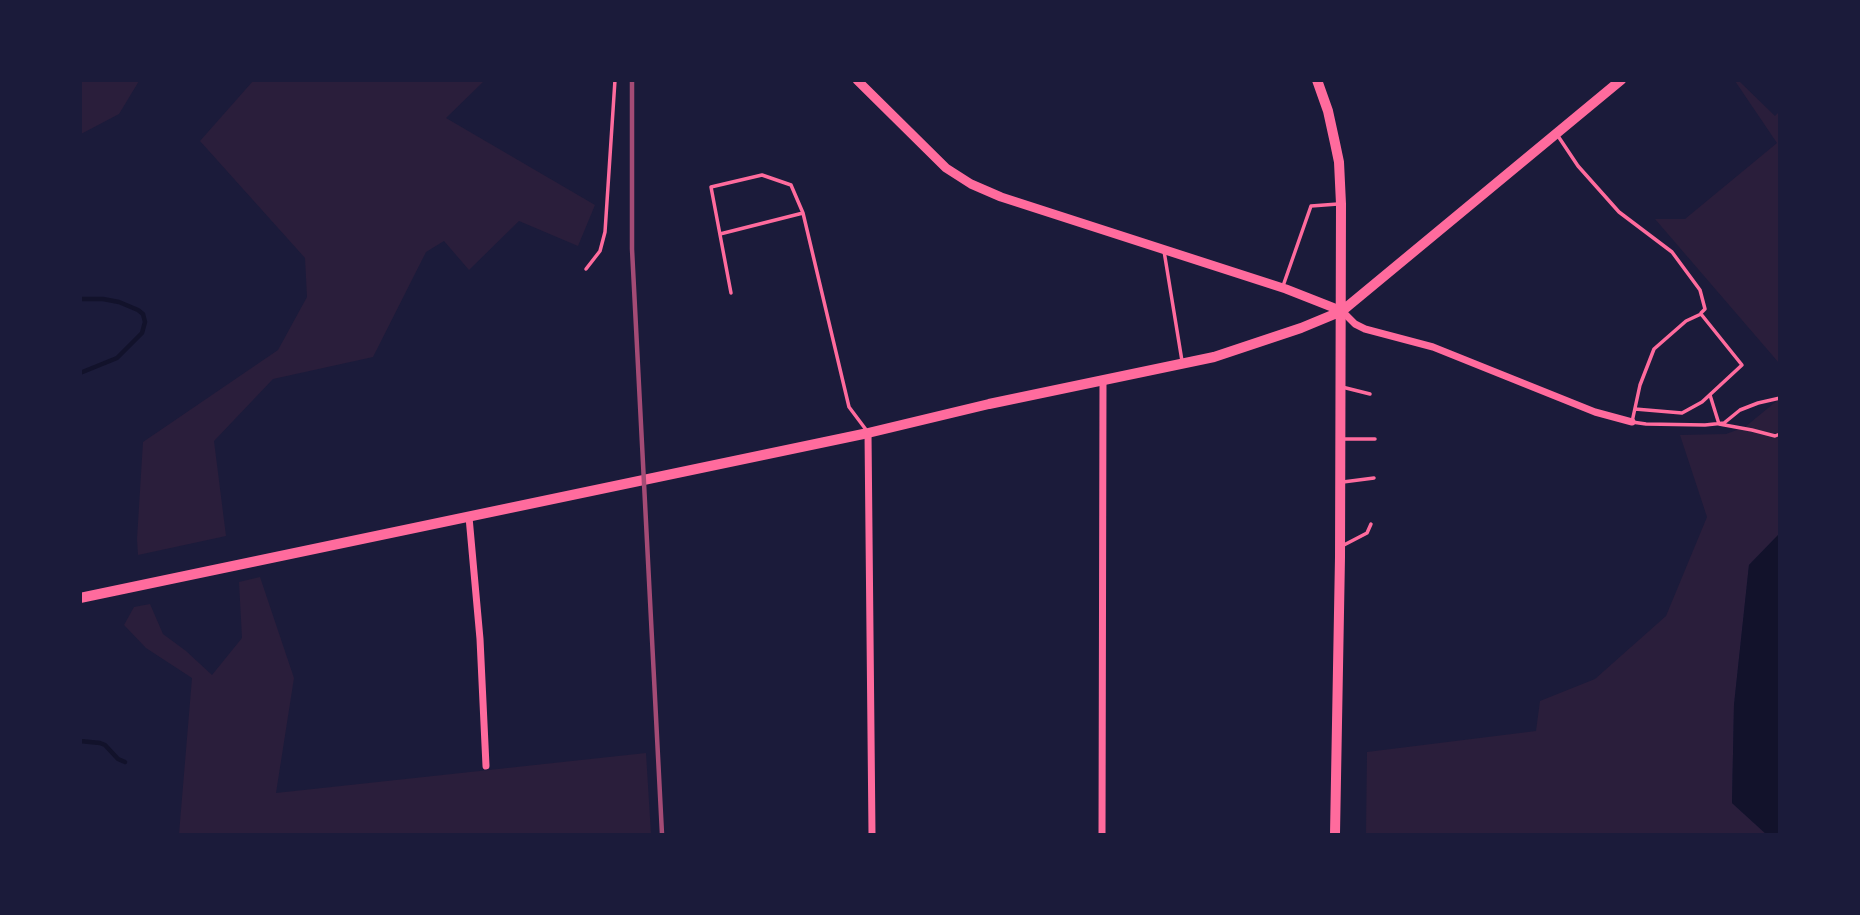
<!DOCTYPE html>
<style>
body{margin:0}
#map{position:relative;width:1860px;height:915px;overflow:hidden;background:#1b1b3a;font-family:Roboto,sans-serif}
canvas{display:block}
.frame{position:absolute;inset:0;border:82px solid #1b1b3a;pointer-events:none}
</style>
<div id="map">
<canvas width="1860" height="915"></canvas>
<div class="frame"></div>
</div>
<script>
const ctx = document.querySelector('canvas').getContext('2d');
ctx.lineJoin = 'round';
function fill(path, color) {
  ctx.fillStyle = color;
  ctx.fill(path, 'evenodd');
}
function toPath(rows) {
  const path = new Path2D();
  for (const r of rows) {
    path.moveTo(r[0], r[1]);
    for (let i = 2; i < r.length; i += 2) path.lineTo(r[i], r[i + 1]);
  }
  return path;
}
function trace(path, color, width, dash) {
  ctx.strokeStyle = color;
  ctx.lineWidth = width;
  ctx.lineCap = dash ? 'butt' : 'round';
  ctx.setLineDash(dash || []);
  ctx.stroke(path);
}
fill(toPath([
 [81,80,139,80,139,81,119,114,81,134],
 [253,81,484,81,446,118,595,205,578,246,519,221,469,270,444,241,426,252,373,357,273,379,214,441,226,536,138,555,137,539,143,442,278,350,307,297,305,258,200,141],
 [1735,81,1739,81,1775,116,1779,112,1779,363,1655,219,1685,219,1777,143],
 [1779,399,1779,534,1749,565,1734,705,1732,803,1766,834,1366,834,1367,752,1536,731,1540,701,1595,679,1666,616,1707,517,1680,435,1726,434,1745,427],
 [260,577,294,678,276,793,646,753,651,834,179,834,192,678,146,648,124,625,134,607,150,604,163,634,186,651,212,675,242,638,239,582]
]), '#2a1e3b');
fill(toPath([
 [1779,534,1780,834,1766,834,1732,803,1734,705,1749,565]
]), '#12122b');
trace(toPath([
 [80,299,103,299,119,302,138,310,143,314,145,322,142,333,117,358,80,373],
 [80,741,100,743,105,745,118,759,125,762]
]), '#12122b', 4.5);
trace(toPath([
 [1558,136,1578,166,1619,212,1672,252,1700,290,1705,309,1701,313],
 [720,234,803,213],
 [1164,251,1182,361],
 [586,269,600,251,605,232,615,80],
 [1283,286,1311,206,1338,204],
 [731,293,711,187,762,175,791,185,803,213,849,407,867,431],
 [1342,387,1370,394],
 [1710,395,1719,424,1752,430,1775,436,1780,434],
 [1635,409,1682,413,1702,402,1742,365,1701,314,1686,321,1654,349,1640,385,1632,422,1646,424,1705,425,1724,423,1740,410,1758,403,1780,398],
 [1343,439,1375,439],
 [1343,482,1374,478],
 [1342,546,1367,533,1371,524]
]), '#ff6b9d', 3.5);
trace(toPath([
 [1342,311,1355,324,1365,329,1433,347,1595,412,1632,422],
 [868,433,872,834],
 [469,517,480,639,486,766],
 [1102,834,1103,381]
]), '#ff6b9d', 7);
trace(toPath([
 [857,80,946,168,971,184,1001,197,1286,289,1342,311]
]), '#ff6b9d', 9);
trace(toPath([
 [1317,80,1328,111,1335,143,1339,162,1341,204,1340,557,1335,834],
 [80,598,868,433,989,404,1214,357,1301,328,1342,311,1621,80]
]), '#ff6b9d', 10);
trace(toPath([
 [632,80,632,249,662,834]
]), '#a44b75', 4.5);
</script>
